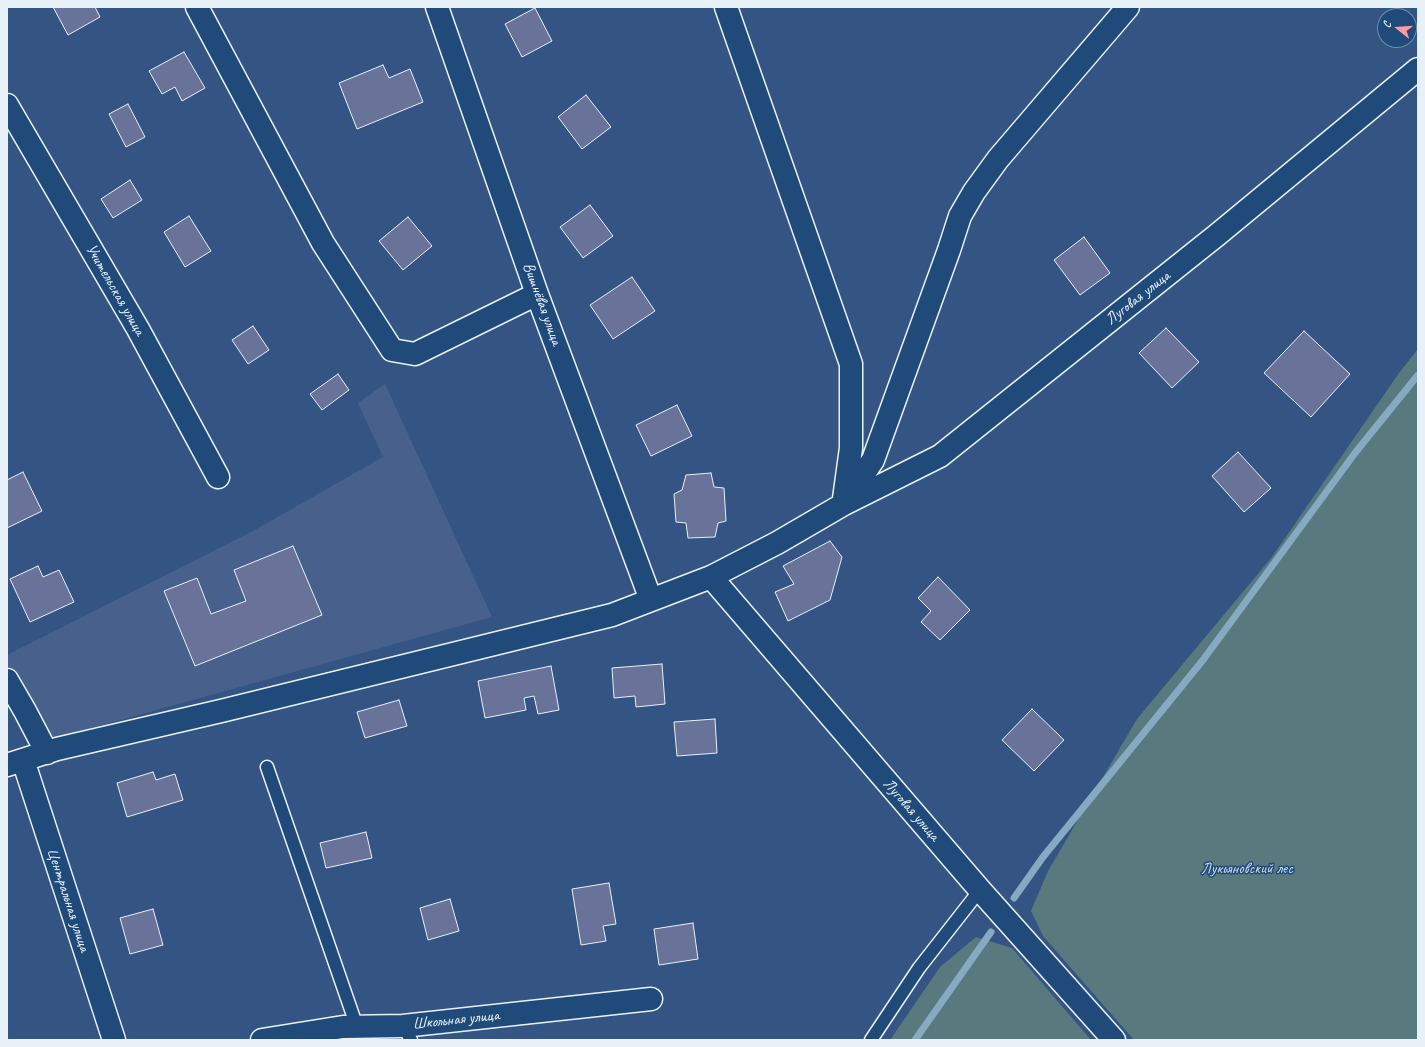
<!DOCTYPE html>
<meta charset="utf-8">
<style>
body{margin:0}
#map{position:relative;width:1425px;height:1047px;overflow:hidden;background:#345583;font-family:Caveat,sans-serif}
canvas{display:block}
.frame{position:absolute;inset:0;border:8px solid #e8f1f8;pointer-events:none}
.north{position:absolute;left:1377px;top:8px;width:40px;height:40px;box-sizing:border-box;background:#1f4a7a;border:1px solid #6f8dac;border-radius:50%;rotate:287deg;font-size:11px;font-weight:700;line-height:16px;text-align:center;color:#e8f1f8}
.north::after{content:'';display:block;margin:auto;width:14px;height:18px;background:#ff9aa2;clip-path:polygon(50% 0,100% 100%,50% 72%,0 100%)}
</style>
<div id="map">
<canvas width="1425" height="1047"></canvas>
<div class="frame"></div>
<div class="north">С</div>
</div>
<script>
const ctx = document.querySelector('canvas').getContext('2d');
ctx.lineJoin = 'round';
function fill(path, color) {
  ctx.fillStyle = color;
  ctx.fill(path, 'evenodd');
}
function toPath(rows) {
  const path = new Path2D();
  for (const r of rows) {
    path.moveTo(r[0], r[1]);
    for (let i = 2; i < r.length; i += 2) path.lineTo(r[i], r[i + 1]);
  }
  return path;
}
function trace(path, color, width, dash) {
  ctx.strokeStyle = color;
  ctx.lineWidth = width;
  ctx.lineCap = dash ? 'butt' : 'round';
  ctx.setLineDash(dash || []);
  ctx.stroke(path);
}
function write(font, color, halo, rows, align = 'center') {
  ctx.font = font + ' Caveat,sans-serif';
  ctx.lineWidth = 3;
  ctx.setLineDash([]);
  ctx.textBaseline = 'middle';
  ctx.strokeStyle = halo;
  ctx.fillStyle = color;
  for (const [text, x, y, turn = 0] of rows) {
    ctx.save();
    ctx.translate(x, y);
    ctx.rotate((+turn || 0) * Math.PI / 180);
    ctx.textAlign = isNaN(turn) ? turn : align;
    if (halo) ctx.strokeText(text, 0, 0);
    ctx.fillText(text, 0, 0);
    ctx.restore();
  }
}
fill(toPath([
 [385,384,492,617,52,739,7,672,7,655,253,531,383,457,358,403]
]), '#47618c');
fill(toPath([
 [1418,349,1418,1040,1134,1040,1043,936,1031,911,1048,871,1137,719,1272,557,1399,373],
 [976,937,1012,948,1091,1040,890,1040,940,967]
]), '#58797e');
trace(toPath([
 [1014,898,1043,857,1203,660,1355,453,1418,375],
 [915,1040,991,932]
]), '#85aac2', 7);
const building = toPath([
 [53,7,95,7,100,17,68,35,53,7],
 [535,8,552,41,522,57,505,24,535,8],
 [184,52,205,88,182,101,175,87,162,94,149,71,184,52],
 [383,65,389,78,410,69,423,102,357,129,339,83,383,65],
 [586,95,611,127,582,149,558,117,586,95],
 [128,104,145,137,126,147,109,114,128,104],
 [130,180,142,200,113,218,101,199,130,180],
 [590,205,613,236,583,258,560,227,590,205],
 [189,216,211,251,185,267,164,232,189,216],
 [408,217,432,246,403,270,379,241,408,217],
 [1084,237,1110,273,1080,295,1054,260,1084,237],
 [632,277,655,311,613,339,590,305,632,277],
 [253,326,269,350,248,364,232,340,253,326],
 [1166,328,1199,362,1172,388,1139,353,1166,328],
 [1304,331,1350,374,1311,417,1264,373,1304,331],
 [338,374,349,390,322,410,310,394,338,374],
 [677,405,692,436,651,456,636,425,677,405],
 [1238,452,1271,488,1244,512,1212,476,1238,452],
 [23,472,42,511,7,528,7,480,23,472],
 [711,473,714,487,724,488,726,521,718,523,715,537,688,538,686,523,676,522,674,494,682,490,686,475,711,473],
 [830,541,842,557,830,600,788,621,775,592,794,584,783,566,830,541],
 [293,546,322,615,195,666,164,591,197,578,211,614,246,601,234,570,293,546],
 [38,566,43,577,59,570,74,602,30,622,10,579,38,566],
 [938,577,970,610,940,640,921,622,931,611,918,598,938,577],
 [662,664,665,704,636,707,635,696,614,698,612,668,662,664],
 [551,666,559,710,538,714,534,696,524,698,526,710,485,718,478,681,551,666],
 [399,700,407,726,365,738,357,712,399,700],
 [1032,709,1064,740,1034,771,1002,740,1032,709],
 [715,719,717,753,677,756,674,722,715,719],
 [153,772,156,780,175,774,183,800,127,817,117,783,153,772],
 [366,832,372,858,326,868,320,843,366,832],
 [609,883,616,924,603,926,606,941,581,945,572,889,609,883],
 [450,899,459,931,428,940,420,908,450,899],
 [153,909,163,945,130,954,120,918,153,909],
 [693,923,698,959,659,965,654,929,693,923]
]);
fill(building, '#697299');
trace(building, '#e8f1f8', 1);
const lane = toPath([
 [267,767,357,1027],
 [403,1026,411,1040],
 [871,1040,919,968,980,890]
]);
const street = toPath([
 [197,7,323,243,392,350,415,354,537,294],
 [437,7,537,294,651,600],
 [726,7,851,364,851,448,844,499],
 [7,105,138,329,218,477],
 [844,503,873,460,949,250,960,216,974,192,998,159,1128,7],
 [711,577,980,890,1114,1040],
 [7,680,25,711,47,753],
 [23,760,114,1040],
 [7,765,57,749,221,711,612,615,711,577,777,543,844,504,940,456,1217,235,1418,69],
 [262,1040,343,1027,403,1026,651,999]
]);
trace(lane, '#e8f1f8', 15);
trace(street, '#e8f1f8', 25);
trace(lane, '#1f4a7a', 12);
trace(street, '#1f4a7a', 22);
write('16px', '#e8f1f8', '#1f4a7a', [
 ["Учительская улица",115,290,60],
 ["Луговая улица",1138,298,-38],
 ["Вишнёвая улица",542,304,70],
 ["Луговая улица",911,810,49],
 ["Центральная улица",68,900,72],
 ["Школьная улица",456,1020,-6]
]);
write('16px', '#d2dfe6', '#1f4a7a', [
 ["Лукьяновский лес",1247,869]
]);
</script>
